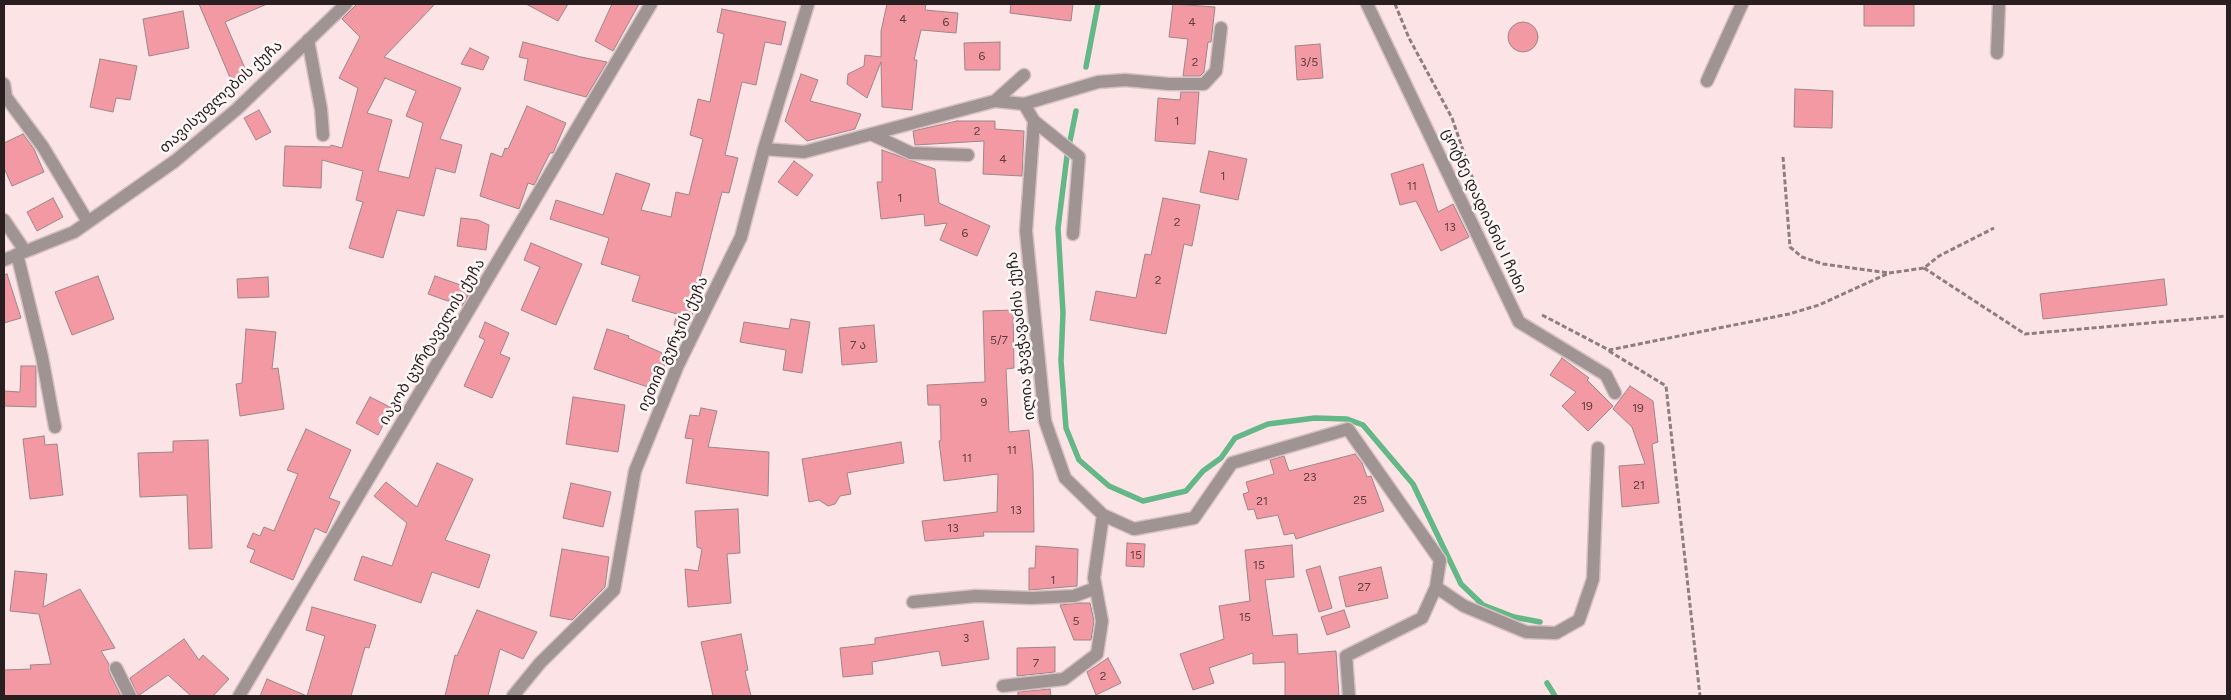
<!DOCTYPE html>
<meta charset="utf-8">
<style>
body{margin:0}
#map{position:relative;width:2231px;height:700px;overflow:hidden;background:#fce4e6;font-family:Figtree,sans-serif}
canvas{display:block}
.frame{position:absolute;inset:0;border:5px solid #2a1f20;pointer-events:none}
</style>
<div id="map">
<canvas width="2231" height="700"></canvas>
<div class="frame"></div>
</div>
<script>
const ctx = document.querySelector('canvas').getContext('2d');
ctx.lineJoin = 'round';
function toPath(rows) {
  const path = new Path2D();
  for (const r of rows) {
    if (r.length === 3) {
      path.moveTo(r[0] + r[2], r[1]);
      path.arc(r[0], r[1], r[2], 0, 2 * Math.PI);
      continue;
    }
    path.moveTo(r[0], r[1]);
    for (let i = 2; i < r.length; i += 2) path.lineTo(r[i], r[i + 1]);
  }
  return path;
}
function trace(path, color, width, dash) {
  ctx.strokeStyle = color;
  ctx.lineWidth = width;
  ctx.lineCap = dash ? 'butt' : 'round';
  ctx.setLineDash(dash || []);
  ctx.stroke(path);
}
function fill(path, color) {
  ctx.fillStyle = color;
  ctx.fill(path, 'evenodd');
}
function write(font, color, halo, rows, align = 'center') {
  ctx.font = font + ' Figtree,"Noto Sans Georgian",sans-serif';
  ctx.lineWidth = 5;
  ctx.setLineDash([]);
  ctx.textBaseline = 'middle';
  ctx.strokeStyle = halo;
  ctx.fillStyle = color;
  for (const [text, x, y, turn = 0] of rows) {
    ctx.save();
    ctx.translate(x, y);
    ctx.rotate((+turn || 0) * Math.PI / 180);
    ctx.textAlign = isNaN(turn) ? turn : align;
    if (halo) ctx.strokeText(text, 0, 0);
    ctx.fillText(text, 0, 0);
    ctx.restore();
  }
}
trace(toPath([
 [1086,67,1098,4],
 [1076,111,1067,156,1058,228,1063,313,1061,361,1066,428,1079,460,1109,486,1143,501,1186,491,1203,471,1221,458,1235,438,1268,424,1315,418,1347,419,1363,425,1413,484,1461,584,1483,605,1514,617,1540,622],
 [1547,683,1555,696]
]), '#64b787', 5.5);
const building = toPath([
 [199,4,267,4,225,22,247,73,231,80,199,4],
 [357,4,435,4,384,57,461,88,440,139,462,145,455,173,436,168,424,216,397,210,383,258,349,248,363,202,356,200,363,171,322,160,321,188,283,186,285,146,330,147,331,145,342,148,358,88,339,78,360,37,342,19,357,4],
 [385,78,416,91,406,116,423,123,409,178,378,171,392,120,367,113,385,78],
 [526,4,568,4,558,21,526,4],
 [612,4,639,4,613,51,595,41,612,4],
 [887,4,926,4,925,10,958,13,956,33,921,30,914,60,917,60,912,110,882,107,881,62,867,98,847,84,848,74,864,66,865,55,881,57,881,31,887,4],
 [1011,4,1073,4,1071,21,1010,13,1011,4],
 [1173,4,1215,7,1211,42,1208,42,1204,72,1200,76,1183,76,1188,39,1169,37,1173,4],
 [1864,4,1914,4,1914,26,1864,26,1864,4],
 [722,9,786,22,781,45,765,42,756,85,742,82,725,155,738,158,729,193,722,192,695,297,699,298,687,328,674,325,677,314,632,301,640,276,601,264,609,238,550,219,556,200,603,215,616,173,650,184,641,210,671,217,676,192,689,195,703,139,690,135,698,99,710,102,724,34,717,32,722,9],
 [183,11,189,48,149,56,143,19,183,11],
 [1523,37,15],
 [523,42,581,57,607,62,586,97,524,80,528,59,519,57,523,42],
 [1000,42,1000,70,965,70,964,43,1000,42],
 [1320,44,1323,78,1297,80,1295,46,1320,44],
 [470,48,489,57,483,70,461,64,470,48],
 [100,59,137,66,130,100,116,98,113,112,90,107,100,59],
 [801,74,818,80,810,101,861,114,855,129,807,141,785,121,801,74],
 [1795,89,1833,91,1832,128,1794,127,1795,89],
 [1181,92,1199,92,1195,144,1155,141,1158,98,1180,100,1181,92],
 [527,106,566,123,553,153,550,153,534,185,528,183,519,209,480,196,491,153,502,157,505,148,508,149,527,106],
 [259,110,271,132,256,140,244,118,259,110],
 [957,121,995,121,995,129,1024,131,1022,176,983,174,984,141,915,145,913,131,957,121],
 [23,134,34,149,44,172,12,186,4,168,4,143,23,134],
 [882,150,935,169,939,203,990,226,977,256,940,240,947,223,925,226,924,214,881,219,877,182,882,182,882,150],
 [1209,151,1247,159,1238,200,1200,192,1209,151],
 [794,161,813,175,797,196,778,182,794,161],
 [1423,164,1438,212,1453,204,1469,237,1441,251,1416,201,1400,205,1391,174,1423,164],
 [53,198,63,217,37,231,27,212,53,198],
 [1163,198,1200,205,1192,246,1184,244,1166,334,1090,320,1096,291,1136,298,1145,254,1151,255,1163,198],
 [461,218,478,220,489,225,486,250,457,246,461,218],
 [531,243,582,264,556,325,521,310,540,267,524,260,531,243],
 [7,274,21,318,4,323,4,275,7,274],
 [98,276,114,319,72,335,55,292,98,276],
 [435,276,472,289,462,306,428,294,435,276],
 [268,277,269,297,238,298,237,279,268,277],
 [2164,279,2167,305,2043,319,2040,294,2164,279],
 [1013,310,1014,368,1006,369,1009,432,1029,430,1033,472,1034,532,983,532,984,536,925,541,922,521,997,512,998,474,944,481,939,441,941,440,940,405,928,405,927,385,985,382,983,311,1013,310],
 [791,319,810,322,802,373,783,370,786,350,740,342,744,322,789,329,791,319],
 [485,322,509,333,500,354,510,358,492,398,464,386,485,340,479,337,485,322],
 [874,325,877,362,842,365,839,328,874,325],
 [246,329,276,332,272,369,278,368,284,409,240,416,236,384,242,383,246,329],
 [607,329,629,336,628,338,669,356,654,389,594,369,607,329],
 [1562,358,1589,378,1587,380,1613,406,1588,431,1562,406,1576,392,1550,375,1562,358],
 [21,366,36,366,36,407,4,406,4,391,20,392,21,366],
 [1630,386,1653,401,1658,442,1652,444,1659,503,1622,507,1619,466,1645,464,1632,427,1613,409,1630,386],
 [370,397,392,408,378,435,356,423,370,397],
 [573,397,625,405,618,452,566,444,573,397],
 [701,408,717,411,708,447,769,452,768,496,686,483,693,439,685,438,690,415,699,416,701,408],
 [306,429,351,450,329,498,340,502,326,533,315,528,293,580,250,562,255,550,247,547,253,533,260,536,264,527,274,531,298,474,287,470,306,429],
 [44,436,45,445,57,444,63,495,30,499,23,439,44,436],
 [208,440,212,548,189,549,187,495,140,497,138,453,173,452,173,441,208,440],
 [901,442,904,463,847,473,851,494,840,496,835,504,828,506,819,500,809,502,802,459,901,442],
 [1355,454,1362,463,1367,477,1371,476,1384,511,1296,539,1294,533,1284,535,1278,515,1257,519,1254,509,1248,510,1243,494,1249,492,1246,482,1274,474,1270,460,1284,456,1289,471,1355,454],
 [437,463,473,479,445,540,490,555,479,588,432,572,421,603,354,580,362,556,392,566,407,523,374,496,386,482,417,507,437,463],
 [571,483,611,492,603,527,563,518,571,483],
 [738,509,740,553,727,554,731,603,688,607,685,569,698,571,702,549,697,547,695,511,738,509],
 [1127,543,1145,544,1144,567,1126,566,1127,543],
 [1292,545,1294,577,1265,580,1273,636,1297,634,1298,654,1336,651,1339,696,1285,696,1285,662,1253,664,1253,653,1209,668,1214,683,1193,690,1180,654,1224,639,1219,606,1250,601,1245,550,1292,545],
 [1036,546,1078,549,1077,586,1029,590,1029,568,1035,568,1036,546],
 [562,549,609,557,605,587,572,620,550,616,562,549],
 [1320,566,1332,608,1319,612,1306,570,1320,566],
 [1381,567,1388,598,1346,607,1339,577,1381,567],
 [15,571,47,574,43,607,80,589,115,648,101,651,109,664,109,672,121,696,4,696,4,670,31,669,30,665,51,664,39,614,10,611,15,571],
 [1080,603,1090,603,1094,621,1091,640,1074,640,1060,605,1080,603],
 [312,607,376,625,369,648,365,647,351,696,307,696,325,636,306,630,312,607],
 [477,610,537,632,523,659,500,649,488,696,445,696,455,655,457,656,477,610],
 [1344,610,1350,627,1327,635,1321,617,1344,610],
 [983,621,989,659,942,666,939,651,872,662,873,674,843,677,840,648,875,644,875,638,983,621],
 [741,634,748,670,745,671,751,696,713,696,701,642,741,634],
 [184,639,199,660,203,655,229,679,213,696,191,696,168,675,138,696,130,678,184,639],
 [1055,647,1055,672,1017,676,1017,648,1055,647],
 [1108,658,1121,683,1096,695,1087,672,1108,658],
 [267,679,307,696,260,696,267,679],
 [1050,689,1051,696,1018,696,1018,692,1050,689]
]);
fill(building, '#f399a4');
trace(building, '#9f8587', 1);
const minor = toPath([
 [1367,4,1519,322,1606,375,1615,393],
 [308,40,321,109,323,135],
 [1997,53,1999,4],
 [1707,81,1742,4],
 [4,84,6,97,43,147,88,222],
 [995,101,1024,75],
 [1024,104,1098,82,1125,80,1169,84,1204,84,1216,71,1221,28],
 [1034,121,1079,157,1073,234],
 [871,134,911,153,968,155],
 [764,149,804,152,995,101,1024,104,1034,121,1026,231,1045,421,1065,478,1103,515,1134,529,1194,518,1232,463,1348,429,1440,560,1436,587,1422,618,1346,656,1349,696],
 [4,220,25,251],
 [17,254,42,357,55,427],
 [4,260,74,232,175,161,237,109,346,4],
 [1436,587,1464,606,1526,632,1556,633,1579,620,1593,579,1598,448],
 [913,602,976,596,1032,598,1074,596,1096,588],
 [116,668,130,696],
 [1003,686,1064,679,1097,654,1102,621,1094,578,1103,515],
 [239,696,651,4],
 [513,696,540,663,614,590,635,471,678,365,741,237,764,149,808,4]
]);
trace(minor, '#d6c1c2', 15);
trace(toPath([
 [1395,4,1409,38,1452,118,1480,200],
 [1783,157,1790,247,1802,257,1823,264,1889,273],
 [1924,268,2025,334,2227,316],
 [1542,315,1609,350,1789,314,1819,305,1889,273,1924,268,1939,256,1994,228],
 [1609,351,1666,386,1700,696]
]), '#8f7d7f', 3, [5, 2.5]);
trace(minor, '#a09394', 12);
write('12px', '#5c3e41', null, [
 ["4",903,19],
 ["6",946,22],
 ["4",1192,22],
 ["6",982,56],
 ["2",1195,62],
 ["3/5",1309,62],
 ["1",1177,121],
 ["2",977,131],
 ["4",1003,159],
 ["1",1223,176],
 ["11",1412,186],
 ["1",900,198],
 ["2",1177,222],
 ["13",1450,227],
 ["6",965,233],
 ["2",1158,280],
 ["5/7",999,340],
 ["7 ა",858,345],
 ["9",984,402],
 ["19",1587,406],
 ["19",1638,408],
 ["11",1012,450],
 ["11",967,458],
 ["23",1310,477],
 ["21",1639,485],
 ["25",1360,500],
 ["21",1262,501],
 ["13",1016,510],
 ["13",953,528],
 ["15",1136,555],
 ["15",1259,565],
 ["1",1053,580],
 ["27",1364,587],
 ["15",1245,617],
 ["5",1076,621],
 ["3",966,638],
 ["7",1036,663],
 ["2",1103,676]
]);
write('15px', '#2a1f20', '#fdf7f7', [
 ["თავისუფლების ქუჩა",221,97,-42],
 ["ცოტნე დადიანის I ჩიხი",1484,211,65],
 ["ილია ჭავჭავაძის ქუჩა",1021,336,-96],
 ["იაკობ ცურტაველის ქუჩა",432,342,-59],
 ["იეთიმ გურჯის ქუჩა",673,344,-65]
]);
</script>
